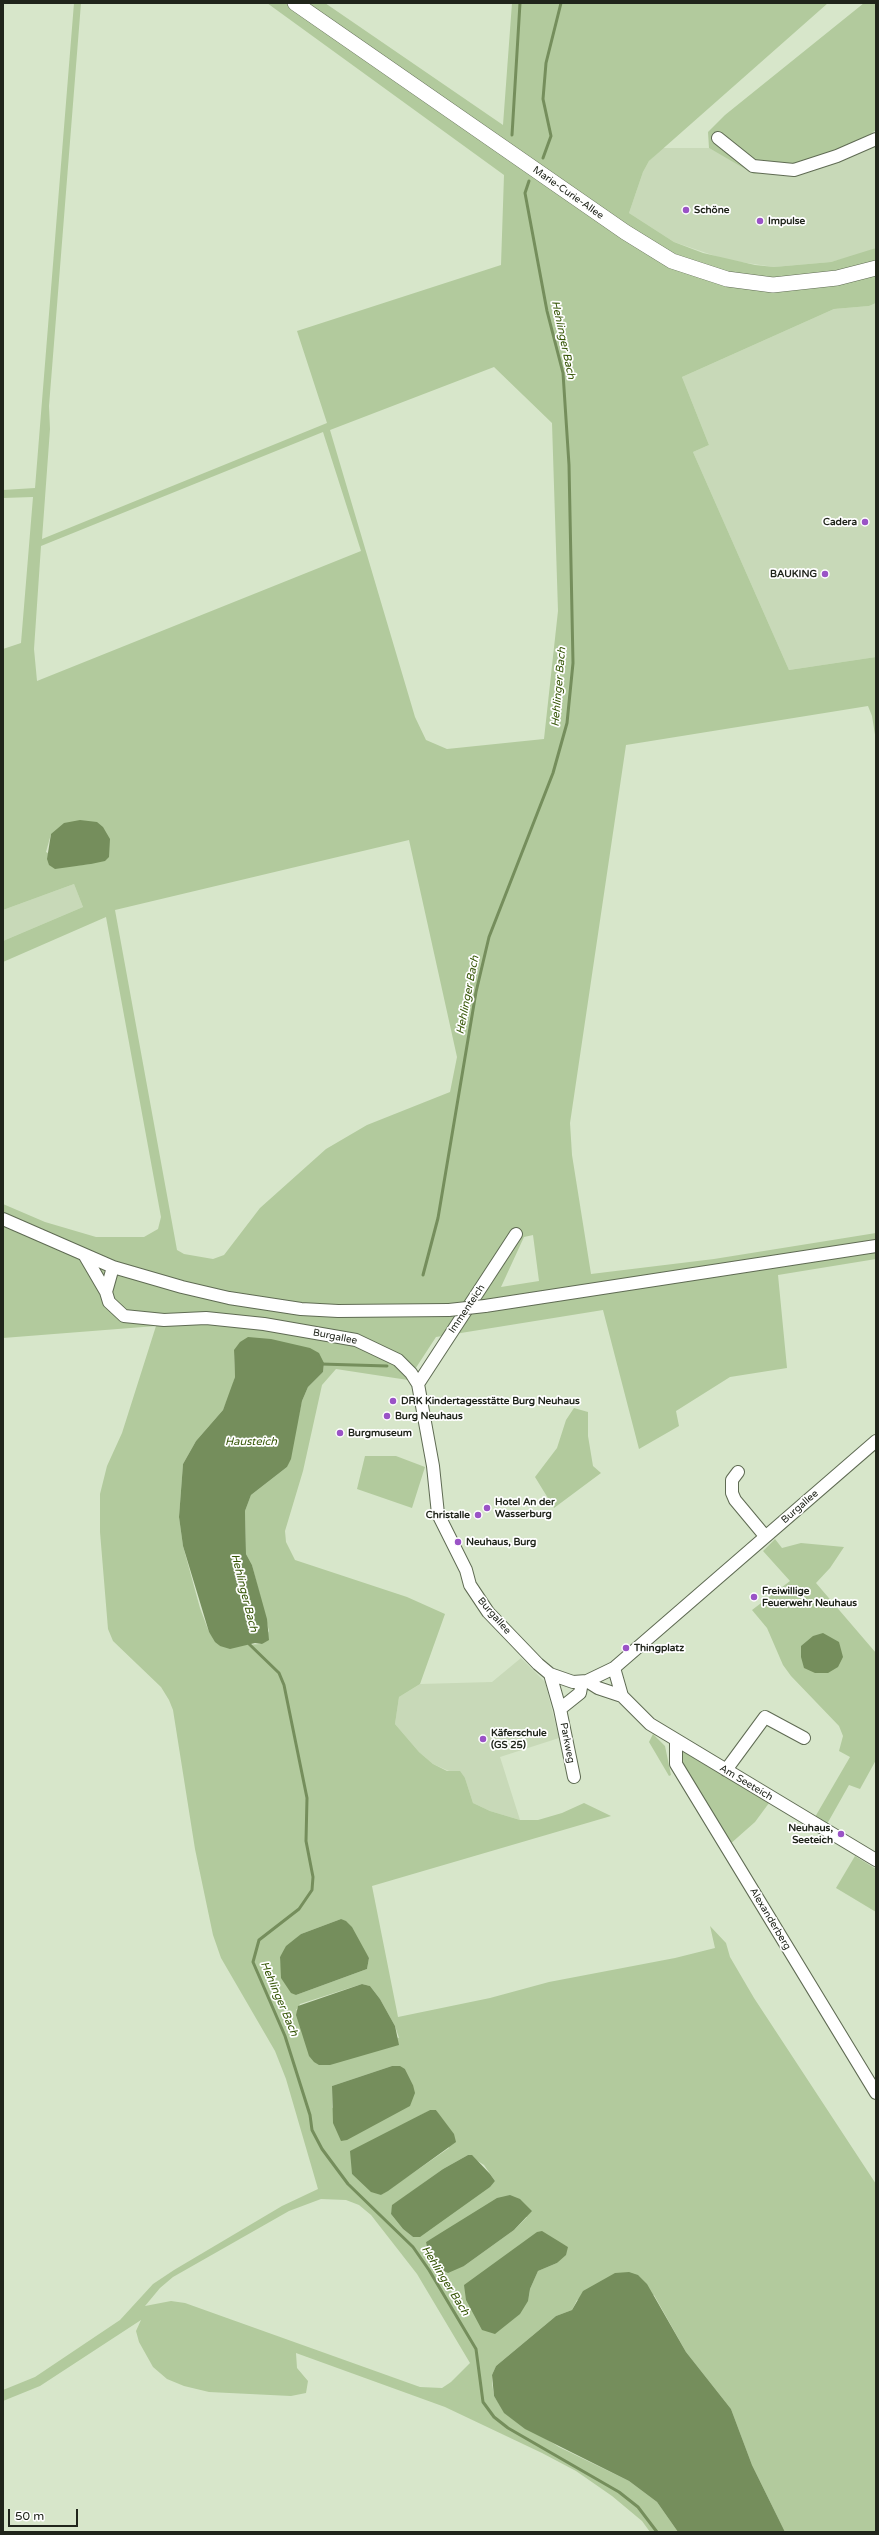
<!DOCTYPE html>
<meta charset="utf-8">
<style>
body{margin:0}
#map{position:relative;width:879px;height:2535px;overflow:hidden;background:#d7e6ca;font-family:"Varela Round",sans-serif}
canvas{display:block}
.frame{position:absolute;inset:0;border:4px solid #20251b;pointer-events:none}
.scale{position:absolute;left:8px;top:2509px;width:70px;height:18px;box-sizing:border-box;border:2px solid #20251b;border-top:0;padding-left:5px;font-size:12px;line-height:14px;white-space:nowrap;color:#20251b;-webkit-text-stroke:3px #fff;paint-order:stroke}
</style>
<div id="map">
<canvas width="879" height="2535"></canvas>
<div class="frame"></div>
<div class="scale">50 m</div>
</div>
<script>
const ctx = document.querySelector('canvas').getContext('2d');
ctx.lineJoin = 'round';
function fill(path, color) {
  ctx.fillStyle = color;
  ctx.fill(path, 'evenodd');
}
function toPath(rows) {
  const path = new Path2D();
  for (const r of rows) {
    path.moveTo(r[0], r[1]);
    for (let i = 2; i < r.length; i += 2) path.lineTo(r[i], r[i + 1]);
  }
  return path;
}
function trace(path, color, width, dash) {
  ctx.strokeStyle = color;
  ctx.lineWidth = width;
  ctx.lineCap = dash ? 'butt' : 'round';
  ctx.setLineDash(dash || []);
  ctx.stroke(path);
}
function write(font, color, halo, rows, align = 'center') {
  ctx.font = font + ' "Varela Round",sans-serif';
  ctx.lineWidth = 3.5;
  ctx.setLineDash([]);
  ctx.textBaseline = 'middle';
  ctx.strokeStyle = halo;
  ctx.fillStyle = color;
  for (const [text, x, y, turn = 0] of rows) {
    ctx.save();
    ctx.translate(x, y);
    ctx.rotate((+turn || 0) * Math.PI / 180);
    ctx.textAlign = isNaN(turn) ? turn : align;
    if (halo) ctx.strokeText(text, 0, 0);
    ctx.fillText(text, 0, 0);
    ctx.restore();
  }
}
fill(toPath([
 [876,144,876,248,861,254,831,262,774,267,727,260,674,242,629,213,643,172,649,161,662,148,709,148,754,173],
 [876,303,876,657,789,670,693,452,709,445,682,377,834,309,869,306],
 [74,884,83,907,3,941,3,910],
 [521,1658,545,1682,559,1738,500,1757,520,1820,490,1811,473,1803,465,1778,433,1764,419,1752,395,1724,399,1697,420,1684,492,1682]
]), '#c8d9b8');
fill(toPath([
 [74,3,81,3,49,406,50,429,42,539,327,423,297,331,501,265,504,175,267,3,325,3,503,125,512,3,828,3,649,161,643,172,629,213,674,242,703,253,755,265,774,267,831,262,876,248,876,303,869,306,834,309,682,377,709,445,693,452,789,670,876,657,876,741,872,716,868,706,626,745,570,1123,572,1155,591,1274,714,1259,876,1233,876,1259,778,1275,787,1368,730,1377,676,1411,679,1426,639,1449,603,1310,436,1337,408,1380,336,1369,322,1385,303,1471,285,1531,286,1542,295,1560,407,1597,445,1614,420,1684,399,1697,395,1724,419,1752,433,1764,447,1771,460,1771,465,1778,473,1803,490,1811,520,1820,538,1820,562,1813,584,1803,611,1816,372,1886,398,2017,490,1998,549,1982,675,1958,715,1948,710,1926,726,1943,730,1957,754,1998,876,2184,876,2532,785,2532,752,2465,731,2409,686,2352,654,2295,577,2300,572,2310,556,2316,496,2366,492,2375,492,2383,494,2396,505,2413,559,2447,629,2481,657,2502,678,2532,650,2532,642,2521,612,2496,576,2471,542,2453,445,2407,296,2353,297,2368,308,2381,306,2393,291,2396,209,2392,184,2386,167,2379,153,2367,139,2342,136,2331,141,2320,40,2386,3,2401,3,2390,35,2377,120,2320,153,2284,174,2270,282,2206,318,2189,286,2079,275,2051,221,1958,213,1935,195,1849,173,1710,169,1700,161,1687,113,1641,108,1629,100,1532,100,1494,107,1466,122,1433,156,1326,3,1338,3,1204,45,1222,96,1237,144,1237,158,1229,161,1217,106,917,3,962,3,941,83,907,74,884,3,910,3,649,21,643,33,497,3,498,3,490,35,488],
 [494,367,552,423,558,611,544,739,447,749,426,740,415,717,330,430],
 [323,432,361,551,37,681,34,649,41,546],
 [51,834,91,864,72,866,46,852],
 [409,840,457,1057,450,1092,367,1125,326,1149,260,1208,224,1255,213,1259,184,1254,177,1250,115,910],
 [533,1235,539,1281,501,1287,524,1237],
 [234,1350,324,1363,323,1372,308,1387,302,1401,287,1467,251,1495,245,1511,246,1554,252,1565,269,1631,262,1644,220,1646,209,1632,200,1608,183,1546,179,1517,183,1464,196,1441,223,1410,231,1391,235,1377],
 [341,1919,369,1958,367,1969,296,1995,281,1966,280,1957,301,1934],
 [362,1984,370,1986,380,1999,395,2026,399,2038,296,2010,300,2004],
 [392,2066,405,2069,413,2085,332,2108,332,2086],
 [430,2110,436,2110,440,2117,449,2148,381,2195,352,2174,385,2135],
 [468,2155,484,2165,495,2181,413,2237,403,2229,391,2214,393,2205,443,2169],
 [321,2199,346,2200,359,2205,371,2215,417,2274,470,2363,451,2382,442,2388,420,2387,185,2303,171,2301,145,2306,160,2288,173,2277,289,2211],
 [527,2217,514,2230,464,2266,435,2267,428,2254,426,2242,460,2223],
 [537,2232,568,2247,557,2263,538,2271,530,2289,528,2301],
 [864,3,876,3,876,130,852,147,794,170,754,174,709,148,708,132,725,115],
 [574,1408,588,1412,588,1436,593,1466,601,1473,554,1508,535,1477,557,1448,566,1420],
 [365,1456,396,1456,425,1467,412,1508,357,1489],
 [775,1539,782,1548,801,1543,844,1547,830,1568,816,1583,876,1653,876,1760,860,1789,849,1785,827,1824,815,1817,850,1757,839,1751,843,1736,839,1726,791,1676,783,1665,767,1628,752,1610,790,1581,763,1551],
 [653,1734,665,1746,671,1775,669,1776,649,1742],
 [682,1751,769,1803,755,1822,729,1845,681,1768],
 [855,1856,876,1869,876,1912,836,1888]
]), '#b2ca9d');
fill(toPath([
 [80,820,97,822,103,827,110,839,109,857,105,861,91,864,55,869,49,865,47,859,51,834,64,823],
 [248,1337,271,1339,310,1348,319,1353,324,1363,323,1372,308,1387,302,1401,291,1459,287,1467,251,1495,245,1511,246,1554,252,1565,267,1619,269,1640,262,1644,255,1643,230,1649,220,1646,215,1642,209,1632,183,1546,179,1517,183,1464,196,1441,223,1410,235,1377,234,1350,240,1342],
 [823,1633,839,1642,843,1657,838,1667,828,1673,815,1673,804,1668,801,1657,801,1646,813,1636],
 [341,1919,346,1921,352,1927,369,1958,367,1969,296,1995,291,1993,281,1978,280,1957,286,1946,301,1934],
 [362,1984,370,1986,380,1999,395,2026,399,2045,330,2065,319,2065,314,2062,309,2056,296,2015,298,2006],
 [392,2066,400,2066,405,2069,413,2085,415,2093,410,2106,347,2140,341,2141,333,2123,332,2086],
 [430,2110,436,2110,454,2134,456,2142,388,2191,381,2195,371,2192,352,2174,350,2151],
 [468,2155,472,2155,490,2174,495,2181,490,2187,420,2237,413,2237,403,2229,391,2214,392,2205,443,2169],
 [510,2195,520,2199,532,2211,514,2230,464,2266,448,2273,435,2267,428,2254,426,2242,497,2198],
 [542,2231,568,2247,566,2255,557,2263,538,2271,530,2289,528,2301,520,2314,495,2334,482,2330,466,2300,464,2285,537,2232],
 [629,2272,638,2275,647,2284,686,2352,731,2409,752,2465,785,2532,678,2532,657,2502,629,2481,525,2429,504,2413,494,2396,492,2375,496,2366,556,2316,572,2310,583,2291,615,2273]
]), '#758e5c');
trace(toPath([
 [512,135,520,3],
 [543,158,551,136,543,99,546,63,561,3],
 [423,1275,438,1218,476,992,489,937,553,773,567,723,573,663,569,465,563,373,547,311,525,193,529,181],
 [321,1364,387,1366],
 [247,1642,279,1673,284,1685,307,1798,306,1841,313,1877,312,1890,299,1909,259,1940,253,1962,285,2036,310,2115,312,2130,322,2149,348,2184,413,2247,429,2270,476,2349,483,2402,494,2417,508,2428,619,2492,638,2507,657,2532]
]), '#758e5c', 3);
const minor = toPath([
 [718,138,753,166,794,170,837,156,876,139],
 [3,1219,113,1267,182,1287,229,1298,301,1309,338,1311,449,1310],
 [85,1256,106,1292,109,1302,124,1316,164,1320,206,1318,264,1324,356,1340,398,1360,411,1373,418,1384,433,1466,438,1514,466,1570,470,1585,488,1612,538,1664,550,1674,573,1682,587,1681,614,1668,876,1441],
 [106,1292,113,1267],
 [485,1306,876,1246],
 [418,1384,516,1234],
 [738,1472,732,1480,732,1493,735,1500,765,1536],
 [614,1668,622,1696,650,1724,876,1860],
 [550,1674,560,1709],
 [587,1681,598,1688,622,1696],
 [676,1742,676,1764,876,2093],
 [726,1770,765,1717,804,1738],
 [574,1777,560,1709,580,1693,582,1682]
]);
const major = toPath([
 [295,3,625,232,672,261,727,279,773,285,837,278,876,268]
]);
trace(minor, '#5f6b53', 14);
trace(major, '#5f6b53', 16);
trace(minor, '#fff', 12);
trace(major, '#fff', 15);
const minorBridge = toPath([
 [449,1310,485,1306]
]);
trace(minorBridge, '#5f6b53', 14, []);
trace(minorBridge, '#fff', 12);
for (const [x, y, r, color] of [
 [686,210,4,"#9a53c6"],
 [760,221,4,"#9a53c6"],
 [865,522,4,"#9a53c6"],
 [825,574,4,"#9a53c6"],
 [393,1401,4,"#9a53c6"],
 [387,1416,4,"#9a53c6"],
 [340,1433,4,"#9a53c6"],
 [487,1508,4,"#9a53c6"],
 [478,1515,4,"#9a53c6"],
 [458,1542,4,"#9a53c6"],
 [754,1597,4,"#9a53c6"],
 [626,1648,4,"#9a53c6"],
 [483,1739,4,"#9a53c6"],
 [841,1834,4,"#9a53c6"]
]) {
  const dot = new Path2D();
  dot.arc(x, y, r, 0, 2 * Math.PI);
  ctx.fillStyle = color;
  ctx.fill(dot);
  trace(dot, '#fff', 1.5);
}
write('10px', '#20251b', '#fff', [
 ["Marie-Curie-Allee",568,193,35],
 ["Immenteich",467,1309,-56],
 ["Burgallee",335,1337,11],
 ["Burgallee",800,1507,-41],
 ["Burgallee",494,1616,49],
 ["Parkweg",567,1743,79],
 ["Am Seeteich",746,1783,31],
 ["Alexanderberg",770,1919,59]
]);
write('bold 10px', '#20251b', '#fff', [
 ["Schöne",694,210],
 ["Impulse",768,221],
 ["Cadera",857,522,"right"],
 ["BAUKING",817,574,"right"],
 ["DRK Kindertagesstätte Burg Neuhaus",401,1401],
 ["Burg Neuhaus",395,1416],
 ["Burgmuseum",348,1433],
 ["Hotel An der",495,1502],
 ["Wasserburg",495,1514],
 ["Christalle",470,1515,"right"],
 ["Neuhaus, Burg",466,1542],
 ["Freiwillige",762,1591],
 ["Feuerwehr Neuhaus",762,1603],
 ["Thingplatz",634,1648],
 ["Käferschule",491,1733],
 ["(GS 25)",491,1745],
 ["Neuhaus,",833,1828,"right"],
 ["Seeteich",833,1840,"right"]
], 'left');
write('italic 11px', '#345404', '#fff', [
 ["Hehlinger Bach",563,340,78],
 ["Hehlinger Bach",559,687,-85],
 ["Hehlinger Bach",468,995,-79],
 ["Hausteich",251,1442],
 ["Hehlinger Bach",244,1593,76],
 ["Hehlinger Bach",279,1999,67],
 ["Hehlinger Bach",445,2281,58]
]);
</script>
